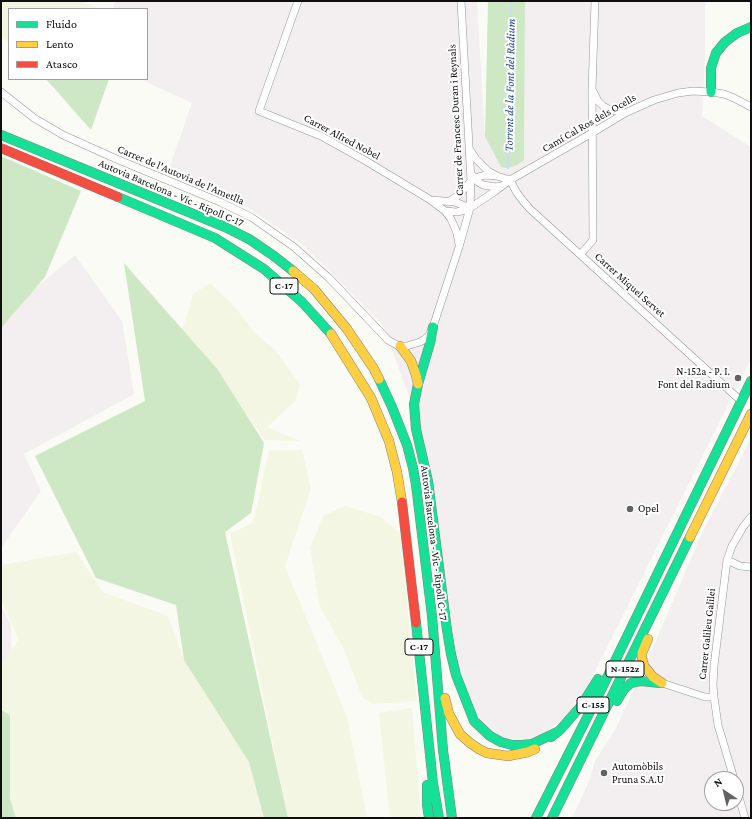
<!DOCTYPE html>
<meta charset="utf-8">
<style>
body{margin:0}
#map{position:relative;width:752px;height:819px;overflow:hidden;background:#fbfbf5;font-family:"Crimson Pro",serif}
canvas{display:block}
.frame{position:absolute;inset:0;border:2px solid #0f0f0f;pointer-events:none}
.legend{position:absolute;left:8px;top:8px;width:140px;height:72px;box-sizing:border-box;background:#fff;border:1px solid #9f9f9f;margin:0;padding:5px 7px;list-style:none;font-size:12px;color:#0f0f0f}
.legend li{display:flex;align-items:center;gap:8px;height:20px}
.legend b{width:20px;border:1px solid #9f9f9f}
.north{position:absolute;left:704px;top:771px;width:40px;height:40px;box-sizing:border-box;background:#fff;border:1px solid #9f9f9f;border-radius:50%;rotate:325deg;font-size:11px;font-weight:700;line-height:16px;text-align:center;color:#0f0f0f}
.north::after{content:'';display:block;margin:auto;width:14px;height:18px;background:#626260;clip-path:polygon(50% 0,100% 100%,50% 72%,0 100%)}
</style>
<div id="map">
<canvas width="752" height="819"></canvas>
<div class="frame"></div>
<ul class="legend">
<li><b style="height:5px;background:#16e098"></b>Fluido</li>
<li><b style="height:5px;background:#ffcf43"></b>Lento</li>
<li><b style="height:5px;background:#f24e42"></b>Atasco</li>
</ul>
<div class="north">N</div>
</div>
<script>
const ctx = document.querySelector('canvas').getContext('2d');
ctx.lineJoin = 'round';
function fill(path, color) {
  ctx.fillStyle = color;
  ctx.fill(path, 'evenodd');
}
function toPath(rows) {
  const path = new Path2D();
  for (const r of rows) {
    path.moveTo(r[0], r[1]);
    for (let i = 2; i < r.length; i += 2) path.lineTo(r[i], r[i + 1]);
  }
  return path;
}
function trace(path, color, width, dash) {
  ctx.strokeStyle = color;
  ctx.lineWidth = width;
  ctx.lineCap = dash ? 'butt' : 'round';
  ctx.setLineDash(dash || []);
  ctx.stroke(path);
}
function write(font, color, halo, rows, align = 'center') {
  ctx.font = font + ' "Crimson Pro",serif';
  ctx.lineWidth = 4;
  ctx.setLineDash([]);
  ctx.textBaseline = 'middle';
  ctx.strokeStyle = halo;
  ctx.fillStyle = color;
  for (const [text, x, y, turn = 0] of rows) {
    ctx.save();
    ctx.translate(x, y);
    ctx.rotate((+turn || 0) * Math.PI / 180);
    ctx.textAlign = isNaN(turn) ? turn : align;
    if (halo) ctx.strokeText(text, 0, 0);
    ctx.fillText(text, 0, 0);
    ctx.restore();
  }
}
fill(toPath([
 [115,1,477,1,485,137,501,167,524,160,525,1,705,1,705,65,702,116,751,147,751,359,587,687,565,717,541,735,526,741,504,739,480,721,460,671,444,569,418,420,382,324,302,244,236,200,168,172,192,103,140,79,147,79,147,9,113,9],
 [75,255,122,321,134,394,24,454,41,491,1,548,1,317],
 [751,438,751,818,572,818,590,779,595,761,616,728,650,655,701,535],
 [712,779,736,779,736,803,712,803],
 [1,606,11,625,12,661,1,671]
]), '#f3eef0');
fill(toPath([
 [1,1,77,1,93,5,100,9,9,9,9,42,1,38],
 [210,283,234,306,254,332,275,350,300,384,296,400,267,427,300,441,265,440,214,371,178,339,189,311,193,294],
 [269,450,302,450,311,489,285,566,347,717,367,818,288,818,230,534,252,523,258,503],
 [345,506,381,517,400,533,417,701,373,704,362,697,344,650,319,604,310,548,323,516],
 [76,552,103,592,168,616,184,660,249,762,264,818,16,818,10,798,10,715,1,710,1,664,19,640,1,599,1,565],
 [412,708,421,818,390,818,379,713]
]), '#f3f6e2');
fill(toPath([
 [488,1,525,1,524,160,517,165,508,168,501,167,485,137],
 [46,79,109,79,91,130],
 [1,156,81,191,45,277,1,328],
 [124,263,218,370,264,443,251,513,225,532,288,818,264,818,249,762,184,660,176,605,96,578,35,456,145,401],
 [1,710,10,715,10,798,16,818,1,818]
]), '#cee7c5');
trace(toPath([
 [508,168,509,87,511,1]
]), '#cedcf2', 2.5);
const street = toPath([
 [298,1,259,111,321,136,366,161,429,199,445,211,451,219,457,233,459,245],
 [593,91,598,101,603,106,608,109,625,113],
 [1,92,34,118,63,135,114,158,220,202,251,217,294,247,329,278,388,340,395,344,400,346,407,346,420,342,425,339,429,335,433,327,459,247,470,208,471,181,461,1],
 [470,150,476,159,488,171,497,176,510,180],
 [473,176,478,182,483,185,496,187,502,186],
 [510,180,517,193,523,201,530,209,741,401],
 [431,200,455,202,470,208],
 [448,202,459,195,471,181,478,177,485,175,497,176],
 [445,211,456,212,462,211,470,208,494,192,510,180,592,133,625,113,654,100,678,93,693,91,711,92,724,94,734,98,751,107],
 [581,254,593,240,592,90,595,1],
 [727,560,740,566,751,567],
 [662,683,705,697,714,697],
 [734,779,718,725,714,697,713,685,714,666,727,560,732,546,743,527,751,517],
 [736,787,745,818]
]);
const fast = toPath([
 [711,92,711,68,716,53,725,42,737,33,751,27],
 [1,135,225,227,249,239,274,256,293,271],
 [118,197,215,238,264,269,302,302,331,334],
 [433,327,430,343,418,384,414,404,416,429,428,481,447,630,451,654,456,675,474,721,490,736,501,742,512,745,522,745,532,744,557,732],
 [379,379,392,407,407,445,413,468,416,485,432,616,443,750,452,818],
 [416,623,433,783,439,818],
 [617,701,624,689,631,683,640,681,660,683],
 [551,737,560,730,581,706,598,679],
 [427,785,427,805,429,818],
 [536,818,601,690,751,381],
 [552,818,690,537]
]);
const slow = toPath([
 [293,271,314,289,347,329,374,369,379,379],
 [331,334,371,398,389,441,397,472,402,502],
 [400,346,411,361,416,375,418,384],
 [690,537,751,414],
 [648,639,642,653,642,658,644,666,653,677,662,683],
 [445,698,449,714,460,734,470,743,479,749,487,753,508,756,528,752,535,749]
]);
const jam = toPath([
 [1,148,118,197],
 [402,502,416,623]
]);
trace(street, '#959593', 8);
trace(fast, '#838380', 10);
trace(slow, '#838380', 10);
trace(jam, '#838380', 10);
trace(street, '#fefefe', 7);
trace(fast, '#16e098', 9);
trace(slow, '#ffcf43', 9);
trace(jam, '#f24e42', 9);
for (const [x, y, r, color] of [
 [738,378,4,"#626260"],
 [630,509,4,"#626260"],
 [604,773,4,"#626260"]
]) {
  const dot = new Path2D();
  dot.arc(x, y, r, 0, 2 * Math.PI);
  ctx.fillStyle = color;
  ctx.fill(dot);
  trace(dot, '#fff', 1.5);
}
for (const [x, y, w] of [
 [284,286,28],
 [419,647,28],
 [625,669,38],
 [593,705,32]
]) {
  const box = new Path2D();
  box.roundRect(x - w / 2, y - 8, w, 16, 3);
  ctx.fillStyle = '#fff';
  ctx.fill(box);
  trace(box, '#0f0f0f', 1);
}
write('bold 10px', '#0f0f0f', null, [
 ["C-17",284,286],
 ["C-17",419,647],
 ["N-152z",625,669],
 ["C-155",593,705]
]);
write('11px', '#0f0f0f', '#fff', [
 ["Carrer de Francesc Duran i Reynals",456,120,-93],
 ["Camí Cal Ros dels Ocells",589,123,-30],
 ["Carrer Alfred Nobel",342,137,28],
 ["Carrer de l'Autovia de l'Ametlla",181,175,23],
 ["Autovia Barcelona - Vic - Ripoll C-17",171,193,23],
 ["Carrer Miquel Servet",630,285,42],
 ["Autovia Barcelona - Vic - Ripoll C-17",434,543,83],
 ["Carrer Galileu Galilei",707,634,-84]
]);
write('11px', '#0f0f0f', '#fff', [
 ["N-152a - P. I.",730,372,"right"],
 ["Font del Radium",730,385,"right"],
 ["Opel",638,509],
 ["Automòbils",612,767],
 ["Pruna S.A.U",612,780]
], 'left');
write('italic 12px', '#224697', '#fff', [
 ["Torrent de la Font del Ràdium",510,85,-89]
]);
</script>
